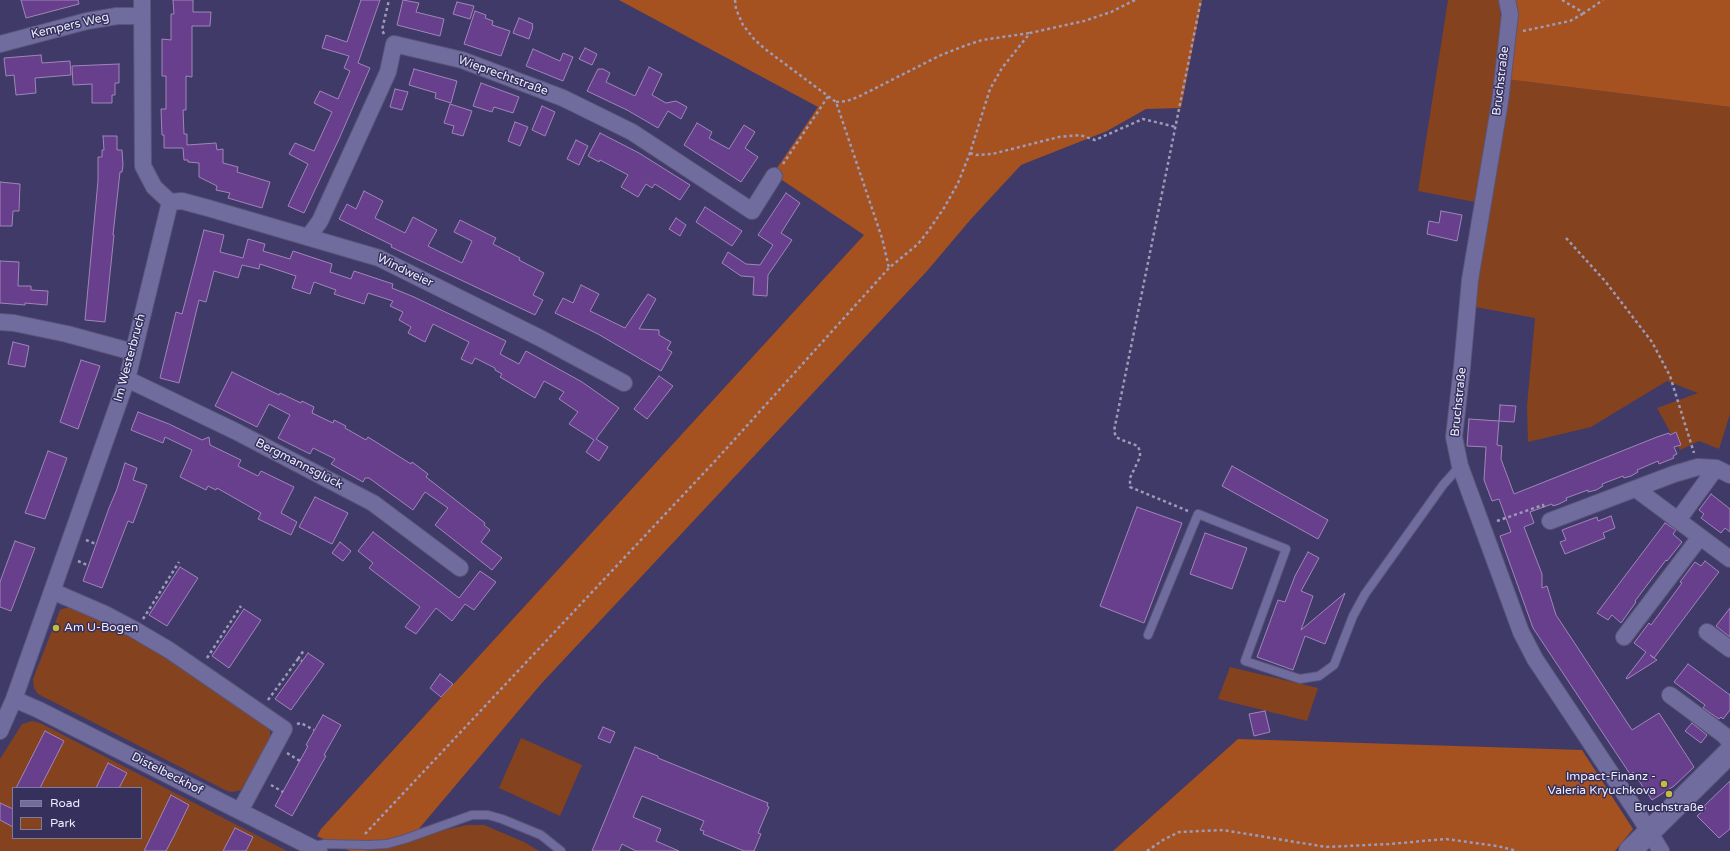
<!DOCTYPE html>
<meta charset="utf-8">
<style>
body{margin:0}
#map{position:relative;width:1730px;height:851px;overflow:hidden;background:#3f3a67;font-family:"Varela Round",sans-serif}
canvas{display:block}
.legend{position:absolute;left:12px;top:787px;width:130px;height:52px;box-sizing:border-box;background:#35305c;border:1px solid #7f7b9c;margin:0;padding:5px 7px;list-style:none;font-size:12px;color:#edecfd}
.legend li{display:flex;align-items:center;gap:8px;height:20px}
.legend b{width:20px;border:1px solid #7f7b9c}
</style>
<div id="map">
<canvas width="1730" height="851"></canvas>
<ul class="legend">
<li><b style="height:5px;background:#706d9e"></b>Road</li>
<li><b style="height:11px;background:#84421e"></b>Park</li>
</ul>
</div>
<script>
const ctx = document.querySelector('canvas').getContext('2d');
ctx.lineJoin = 'round';
function fill(path, color) {
  ctx.fillStyle = color;
  ctx.fill(path, 'evenodd');
}
function toPath(rows) {
  const path = new Path2D();
  for (const r of rows) {
    path.moveTo(r[0], r[1]);
    for (let i = 2; i < r.length; i += 2) path.lineTo(r[i], r[i + 1]);
  }
  return path;
}
function trace(path, color, width, dash) {
  ctx.strokeStyle = color;
  ctx.lineWidth = width;
  ctx.lineCap = dash ? 'butt' : 'round';
  ctx.setLineDash(dash || []);
  ctx.stroke(path);
}
function write(font, color, halo, rows, align = 'center') {
  ctx.font = font + ' "Varela Round",sans-serif';
  ctx.lineWidth = 3;
  ctx.setLineDash([]);
  ctx.textBaseline = 'middle';
  ctx.strokeStyle = halo;
  ctx.fillStyle = color;
  for (const [text, x, y, turn = 0] of rows) {
    ctx.save();
    ctx.translate(x, y);
    ctx.rotate((+turn || 0) * Math.PI / 180);
    ctx.textAlign = isNaN(turn) ? turn : align;
    if (halo) ctx.strokeText(text, 0, 0);
    ctx.fillText(text, 0, 0);
    ctx.restore();
  }
}
fill(toPath([
 [1448,0,1499,0,1501,19,1496,87,1475,202,1418,191],
 [1505,79,1730,107,1730,414,1719,449,1699,441,1680,450,1657,408,1698,393,1667,381,1591,427,1528,442,1527,406,1535,318,1475,307],
 [65,608,71,608,114,626,179,665,264,725,270,731,270,740,241,790,233,792,227,791,38,694,34,688,33,679,60,610],
 [1230,667,1318,688,1307,721,1218,699],
 [32,721,40,723,287,851,0,851,0,759,22,724],
 [13,788,141,788,141,838,13,838],
 [521,738,582,765,560,816,499,788],
 [467,825,484,825,524,842,539,851,365,851,407,843,440,831]
]), '#84421e');
fill(toPath([
 [619,0,1202,0,1181,108,1146,109,1107,131,1021,165,971,219,927,271,541,684,407,843,365,851,350,851,317,836,321,829,864,235,773,174,818,107],
 [1508,0,1730,0,1730,107,1505,79],
 [1238,739,1582,750,1633,829,1615,851,1113,851]
]), '#a65120');
const building = toPath([
 [21,0,78,0,79,4,26,18,21,0],
 [173,0,193,0,193,12,211,12,210,26,192,26,192,77,186,76,186,110,183,110,184,134,187,134,187,145,216,143,217,150,223,149,223,163,238,167,237,172,270,182,262,208,228,198,230,193,216,190,217,186,199,177,199,163,188,162,188,160,184,160,183,148,164,148,164,135,162,135,161,109,166,109,166,76,162,76,162,39,171,40,171,14,174,14,173,0],
 [361,0,380,0,358,63,370,68,339,139,304,213,288,206,308,164,289,154,295,143,314,151,332,112,314,103,320,91,338,99,350,71,344,68,349,56,322,48,326,35,347,42,361,0],
 [403,0,419,3,416,12,444,19,440,36,397,25,403,0],
 [457,2,474,6,470,19,453,14,457,2],
 [475,11,486,15,485,18,493,21,492,25,510,31,501,56,464,44,475,11],
 [519,18,533,24,532,26,533,27,529,39,513,33,519,18],
 [585,48,597,54,592,65,579,59,585,48],
 [533,49,560,61,563,53,573,57,563,81,526,66,533,49],
 [41,55,42,63,70,61,71,75,35,78,36,93,16,95,14,75,6,76,4,58,41,55],
 [119,64,119,83,115,83,115,95,112,95,112,103,92,103,92,84,73,85,72,66,119,64],
 [649,67,662,74,652,95,666,103,676,101,687,107,681,119,668,111,658,128,627,110,587,91,598,69,603,69,610,73,606,82,635,96,649,67],
 [414,69,457,81,451,103,435,98,436,93,409,85,414,69],
 [481,83,519,97,513,113,494,107,492,112,473,106,481,83],
 [395,89,408,92,402,110,390,107,395,89],
 [450,104,472,111,463,136,452,133,454,126,444,123,450,104],
 [542,106,555,112,545,136,532,130,542,106],
 [515,122,528,127,520,146,508,141,515,122],
 [697,123,712,132,709,138,729,149,744,125,755,132,745,148,758,157,741,182,684,145,697,123],
 [600,133,639,153,690,185,680,200,655,184,652,188,646,184,638,197,621,187,628,175,600,160,599,162,588,156,600,133],
 [103,136,117,136,117,150,122,150,123,165,122,172,120,172,113,235,114,235,105,322,85,320,98,181,98,157,102,157,102,150,104,150,103,136],
 [576,140,588,146,579,165,567,159,576,140],
 [0,182,20,184,19,211,13,211,12,226,0,226,0,182],
 [364,191,383,201,375,218,405,233,413,217,437,230,428,246,462,263,472,241,454,232,460,220,496,238,493,244,520,258,519,260,544,273,533,295,543,300,535,315,391,247,392,245,339,219,347,204,356,209,364,191],
 [786,193,800,203,781,233,792,240,768,275,767,296,753,295,754,277,741,276,722,263,728,252,746,264,760,265,773,245,758,235,786,193],
 [705,207,742,231,732,246,696,222,705,207],
 [1441,211,1462,215,1457,241,1427,234,1429,221,1439,223,1441,211],
 [676,218,686,225,680,236,669,229,676,218],
 [204,230,224,235,220,252,243,258,248,239,265,244,263,251,290,259,293,251,332,264,330,272,351,279,354,271,393,284,392,288,414,297,506,341,500,354,519,364,526,351,582,382,619,408,596,439,608,447,599,461,586,452,594,440,569,424,578,412,559,399,564,392,544,381,535,398,500,377,502,374,495,370,495,368,475,358,472,364,461,359,469,342,433,324,425,342,408,333,411,327,399,320,403,312,390,306,393,301,368,293,364,304,334,294,336,290,314,282,310,294,292,288,296,276,260,264,259,269,242,265,238,278,214,271,206,302,199,300,179,383,160,378,176,312,182,314,204,230],
 [0,261,19,262,18,286,31,286,31,290,48,291,47,305,25,303,25,305,0,303,0,261],
 [581,285,599,294,590,311,625,328,648,294,656,299,639,329,659,330,659,335,671,342,667,349,672,352,661,371,598,334,555,313,563,298,573,303,581,285],
 [13,342,29,346,25,367,8,364,13,342],
 [81,360,100,366,78,429,60,422,81,360],
 [232,372,279,395,280,393,301,403,302,401,314,407,312,413,333,423,334,420,346,426,345,428,366,440,368,437,411,464,412,462,428,474,426,477,485,523,484,525,490,530,481,542,502,558,492,570,435,525,448,508,425,492,413,510,369,478,365,478,363,482,331,464,335,459,313,448,310,454,278,438,290,415,269,404,257,427,215,406,232,372],
 [659,376,673,386,647,419,634,409,659,376],
 [1500,405,1516,406,1514,422,1499,421,1500,405],
 [138,412,169,424,202,440,209,437,210,445,241,460,238,466,258,476,261,471,294,487,281,513,297,522,291,535,258,519,261,513,217,488,216,490,208,486,206,490,180,477,192,450,165,437,163,443,131,430,138,412],
 [1469,419,1499,421,1497,445,1502,446,1501,459,1514,494,1657,437,1669,433,1670,435,1676,432,1681,445,1674,447,1677,454,1673,456,1674,458,1659,464,1658,461,1637,470,1638,472,1631,476,1624,478,1623,476,1602,484,1603,486,1596,490,1588,492,1588,490,1566,498,1567,500,1559,504,1553,506,1552,504,1530,512,1534,523,1524,527,1542,574,1542,588,1547,586,1556,615,1632,730,1659,713,1694,767,1674,786,1652,800,1633,772,1630,774,1533,628,1500,536,1511,532,1499,499,1492,501,1484,480,1486,447,1467,446,1469,419],
 [48,451,67,458,45,519,25,513,48,451],
 [125,463,137,468,133,480,147,485,133,523,128,521,102,588,83,581,109,508,117,489,125,463],
 [1232,466,1328,520,1318,539,1222,486,1232,466],
 [1711,494,1730,509,1730,532,1725,528,1721,533,1701,518,1704,514,1699,510,1711,494],
 [315,497,348,513,332,544,299,527,315,497],
 [1137,507,1182,523,1144,623,1100,606,1137,507],
 [1611,516,1615,528,1603,533,1605,538,1565,554,1560,542,1566,540,1562,530,1597,517,1598,521,1611,516],
 [1665,523,1676,530,1673,534,1682,542,1667,561,1666,560,1635,601,1636,602,1621,623,1612,615,1608,620,1597,613,1665,523],
 [373,532,459,598,480,571,496,582,474,610,465,604,452,621,436,608,416,634,405,627,420,607,369,568,373,563,358,551,373,532],
 [1205,533,1247,548,1232,589,1190,574,1205,533],
 [15,541,35,548,11,611,0,607,0,582,15,541],
 [340,542,351,551,343,561,332,553,340,542],
 [1308,552,1319,558,1301,591,1313,596,1301,630,1345,593,1325,644,1305,636,1293,670,1257,657,1278,600,1285,602,1295,576,1308,552],
 [1705,561,1719,572,1715,577,1654,658,1650,655,1657,660,1627,679,1626,678,1646,652,1634,643,1649,623,1651,625,1682,583,1680,582,1695,562,1701,566,1705,561],
 [180,567,198,578,167,626,149,615,180,567],
 [1730,608,1730,637,1716,626,1730,608],
 [244,609,261,620,229,668,212,656,244,609],
 [308,653,324,664,291,710,275,699,308,653],
 [1688,664,1730,695,1730,710,1723,719,1721,717,1719,719,1703,708,1705,705,1674,682,1688,664],
 [440,674,453,684,441,697,430,688,440,674],
 [1265,711,1270,732,1254,736,1249,714,1265,711],
 [323,715,341,725,324,755,326,756,292,816,275,806,308,746,306,745,323,715],
 [1692,723,1707,735,1701,743,1685,731,1692,723],
 [603,727,615,732,610,743,598,738,603,727],
 [45,731,64,741,40,788,16,788,45,731],
 [635,747,658,756,658,758,768,803,767,806,769,807,758,833,761,834,754,851,744,851,703,834,704,831,700,830,704,821,642,796,633,817,661,829,656,841,679,851,636,851,622,844,619,851,592,851,635,747],
 [108,763,127,773,119,788,96,788,108,763],
 [1730,781,1730,829,1719,838,1697,816,1706,808,1704,806,1730,781],
 [171,795,189,805,174,836,166,851,144,851,171,795],
 [0,803,13,809,13,827,0,820,0,803],
 [235,828,253,837,246,851,223,851,235,828]
]);
fill(building, '#683f8c');
trace(building, '#9f86b7', 1);
const lane = toPath([
 [1148,635,1198,514,1286,549,1245,661,1300,679,1319,676,1334,665,1353,616,1365,594,1443,485,1460,466],
 [313,846,325,844,368,845,387,844,405,839,472,815,488,815,502,819,541,835,561,851]
]);
const street = toPath([
 [1507,0,1510,14,1500,102,1470,280,1462,367,1454,437,1460,466,1521,632,1535,659,1640,817,1661,851],
 [0,44,87,21,117,16,142,16],
 [170,202,182,201,208,208,379,258,540,338,624,383],
 [309,236,320,221,388,72,394,44,462,60,563,98,632,132,752,211,774,176],
 [0,322,14,323,67,334,133,352],
 [127,379,237,432,373,503,460,568],
 [1636,489,1730,559],
 [1678,520,1716,468],
 [1550,521,1674,474,1698,467,1716,468,1730,475],
 [52,591,105,614,135,630,169,650,284,729,240,811],
 [1707,632,1730,649],
 [1624,637,1700,537],
 [1670,695,1724,735,1730,742],
 [14,699,39,710,319,851],
 [0,731,14,699,127,379,170,202,154,187,143,166,142,0]
]);
const secondary = toPath([
 [1630,851,1730,752]
]);
trace(lane, '#5a5579', 10);
trace(street, '#5a5579', 18);
trace(secondary, '#5a5579', 24);
trace(toPath([
 [735,0,736,9,743,25,754,39,765,49,836,102,882,238,889,268],
 [1562,0,1584,13,1603,0],
 [1523,31,1570,21,1584,13],
 [384,34,382,30,389,0],
 [836,102,847,101,858,97,941,55,967,45,982,40,1030,33],
 [970,153,976,155,992,154,1059,137,1080,135,1095,140,1143,119,1176,127],
 [783,164,829,95],
 [1566,238,1605,281,1652,342,1670,376,1694,453],
 [1188,511,1130,487,1130,478,1140,457,1140,452,1138,446,1122,440,1116,437,1114,431,1201,0],
 [1497,521,1543,505,1544,508],
 [86,540,96,544],
 [78,561,89,566],
 [143,619,179,562],
 [207,658,241,606],
 [298,659,304,650],
 [268,700,298,659,302,661],
 [297,724,301,723,314,730],
 [287,753,300,761],
 [271,785,283,792],
 [365,834,716,460,889,268,918,244,929,230,944,208,958,183,970,153,990,89,1002,68,1030,33,1084,21,1111,12,1135,0],
 [1147,851,1163,840,1179,832,1223,830,1326,847,1389,844,1446,839,1497,846,1517,851]
]), '#9e9bb9', 2.5, [3, 3]);
trace(lane, '#706d9e', 8);
trace(street, '#706d9e', 16);
trace(secondary, '#706d9e', 22);
for (const [x, y, r, color] of [
 [56,628,4,"#c2bd3f"],
 [1664,784,4,"#c2bd3f"],
 [1669,794,4,"#c2bd3f"]
]) {
  const dot = new Path2D();
  dot.arc(x, y, r, 0, 2 * Math.PI);
  ctx.fillStyle = color;
  ctx.fill(dot);
  trace(dot, '#35305c', 1.5);
}
write('12px', '#edecfd', '#35305c', [
 ["Kempers Weg",70,26,-13],
 ["Wieprechtstraße",503,76,20],
 ["Bruchstraße",1501,81,-83],
 ["Windweier",405,271,26],
 ["Im Westerbruch",130,358,-75],
 ["Bruchstraße",1459,402,-84],
 ["Bergmannsglück",299,464,27],
 ["Distelbeckhof",167,774,27]
]);
write('12px', '#edecfd', '#35305c', [
 ["Am U-Bogen",64,628],
 ["Impact-Finanz -",1656,777,"right"],
 ["Valeria Kryuchkova",1656,791,"right"],
 ["Bruchstraße",1669,808,"center"]
], 'left');
</script>
